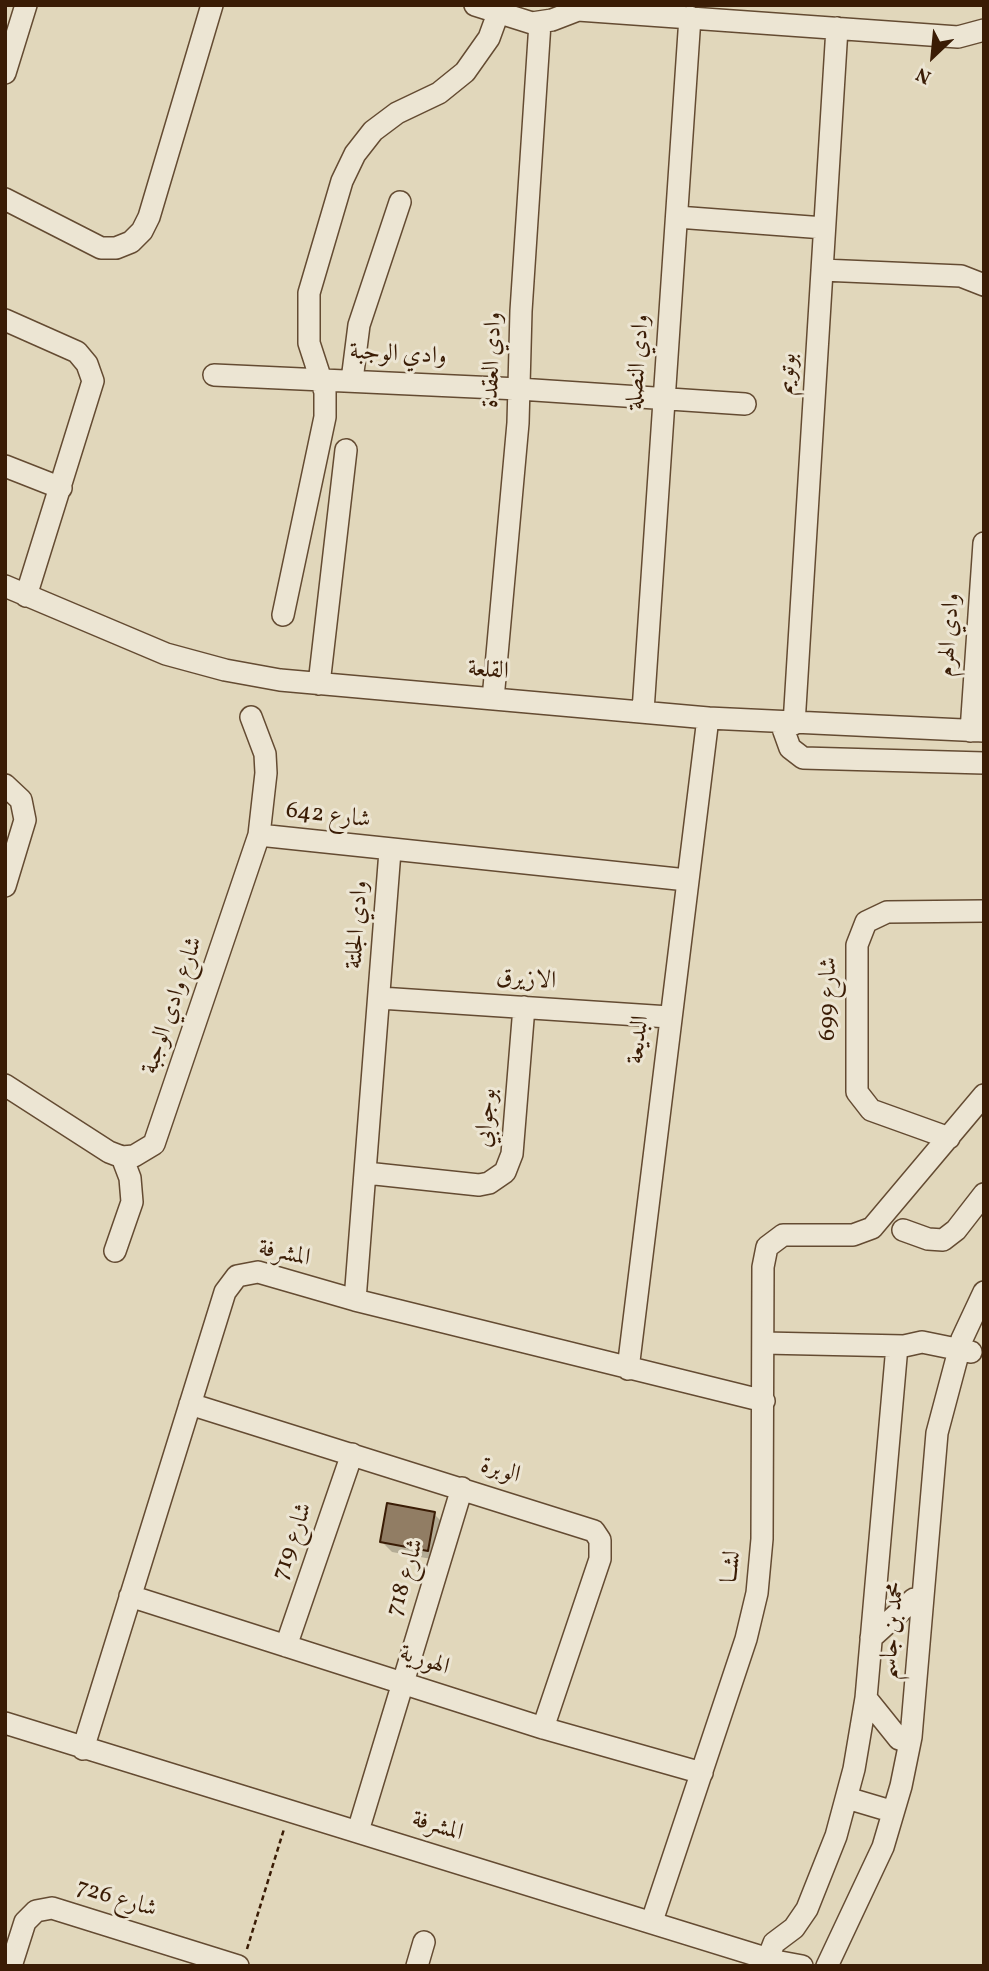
<!DOCTYPE html>
<meta charset="utf-8">
<style>
body{margin:0}
#map{position:relative;width:989px;height:1971px;overflow:hidden;background:#e1d7bb;font-family:Vollkorn,serif}
canvas{display:block}
.frame{position:absolute;inset:0;border:7px solid #3a1c05;pointer-events:none}
.north{position:absolute;left:898px;top:21px;width:70px;height:70px;-webkit-text-stroke:5px #ece5d3;paint-order:stroke;rotate:206deg;font-size:19px;font-weight:700;line-height:28px;text-align:center;color:#3a1c05}
.north::after{content:'';display:block;margin:auto;width:24px;height:32px;background:#3a1c05;clip-path:polygon(50% 0,100% 100%,50% 72%,0 100%)}
</style>
<div id="map">
<canvas width="989" height="1971"></canvas>
<div class="frame"></div>
<div class="north">N</div>
</div>
<script>
const ctx = document.querySelector('canvas').getContext('2d');
ctx.lineJoin = 'round';
function fill(path, color) {
  ctx.fillStyle = color;
  ctx.fill(path, 'evenodd');
}
function toPath(rows) {
  const path = new Path2D();
  for (const r of rows) {
    path.moveTo(r[0], r[1]);
    for (let i = 2; i < r.length; i += 2) path.lineTo(r[i], r[i + 1]);
  }
  return path;
}
function trace(path, color, width, dash) {
  ctx.strokeStyle = color;
  ctx.lineWidth = width;
  ctx.lineCap = dash ? 'butt' : 'round';
  ctx.setLineDash(dash || []);
  ctx.stroke(path);
}
function write(font, color, halo, rows, align = 'center') {
  ctx.font = font + ' Vollkorn,Amiri,serif';
  ctx.lineWidth = 6;
  ctx.setLineDash([]);
  ctx.textBaseline = 'middle';
  ctx.strokeStyle = halo;
  ctx.fillStyle = color;
  for (const [text, x, y, turn = 0] of rows) {
    ctx.save();
    ctx.translate(x, y);
    ctx.rotate((+turn || 0) * Math.PI / 180);
    ctx.textAlign = isNaN(turn) ? turn : align;
    if (halo) ctx.strokeText(text, 0, 0);
    ctx.fillText(text, 0, 0);
    ctx.restore();
  }
}
fill(toPath([
 [434,1514,444,1524,437,1560,392,1552,382,1542]
]), '#0003');
const building = toPath([
 [387,1503,435,1512,428,1551,380,1542,387,1503]
]);
fill(building, '#917d64');
trace(building, '#3a1c05', 2);
const minor = toPath([
 [475,5,532,23,552,20,578,10,958,37,984,30],
 [5,73,26,5],
 [5,199,101,248,116,248,131,242,142,231,149,217,212,5],
 [677,217,824,228],
 [822,270,961,276,984,285],
 [5,320,77,352,87,364,93,381,26,596],
 [214,375,519,389,745,404],
 [352,380,359,325,400,202],
 [5,466,61,488],
 [5,586,166,654,225,670,280,680,708,718,984,731],
 [283,615,325,417,325,392,309,343,309,293,342,181,355,154,373,131,397,113,439,93,465,72,489,38,501,5],
 [319,684,346,450],
 [493,699,518,423,521,311,540,23],
 [643,711,690,17],
 [781,723,790,748,803,758,984,763],
 [794,724,837,28],
 [971,731,984,543],
 [5,785,21,800,25,820,5,886],
 [259,835,687,880],
 [380,998,669,1017],
 [5,1085,109,1152,122,1157,134,1156,154,1144,259,835,266,773,265,754,251,717],
 [949,1138,871,1110,857,1092,857,945,866,922,887,912,984,911],
 [366,1173,479,1185,489,1183,505,1172,512,1154,524,1007],
 [903,1230,928,1239,943,1240,956,1230,984,1194],
 [115,1251,132,1202,130,1178,122,1157],
 [355,1300,390,851],
 [764,1343,904,1346,922,1342,971,1352],
 [628,1369,708,718],
 [190,1404,594,1531,600,1540,600,1559,543,1728],
 [130,1596,543,1728,702,1773],
 [871,1638,914,1599],
 [286,1646,352,1454],
 [866,1698,899,1739],
 [5,1723,775,1961,802,1966],
 [83,1749,225,1292,237,1276,258,1272,355,1300,764,1401],
 [847,1798,884,1809],
 [358,1831,462,1488],
 [652,1921,746,1639,757,1593,762,1539,763,1267,767,1247,783,1235,853,1235,872,1228,984,1095],
 [11,1966,25,1922,36,1911,52,1908,238,1966],
 [417,1966,424,1942],
 [765,1966,774,1943,794,1928,807,1909,836,1836,854,1769,866,1698,897,1346],
 [827,1966,883,1847,901,1786,911,1737,937,1433,962,1339,984,1292]
]);
trace(minor, '#644b32', 24);
trace(toPath([
 [247,1949,284,1829]
]), '#3a1c05', 2.5, [5, 3.5]);
trace(minor, '#ece5d3', 21);
write('24px', '#3a1c05', '#ece5d3', [
 ["وادي الوجبة",398,356,3],
 ["وادي العقدة",494,360,-88],
 ["وادي النصلة",640,362,-86],
 ["بوتويم",789,374,-86],
 ["وادي الهرم",951,635,-86],
 ["القلعة",488,672,5],
 ["شارع 642",328,817,7],
 ["وادي الجلتة",359,925,-86],
 ["الازيرق",526,981,4],
 ["شارع 699",830,999,-89],
 ["شارع وادي الوجبة",174,1006,-71],
 ["البديعة",640,1040,-83],
 ["بوجوابي",488,1118,-85],
 ["المشرفة",284,1255,12],
 ["الوبرة",500,1472,17],
 ["شارع 719",294,1542,-71],
 ["لشــا",733,1567,-84],
 ["شارع 718",407,1578,-73],
 ["محمد بن جاسم",894,1631,-85],
 ["الهورية",424,1662,18],
 ["المشرفة",437,1828,17],
 ["شارع 726",116,1900,17]
]);
</script>
